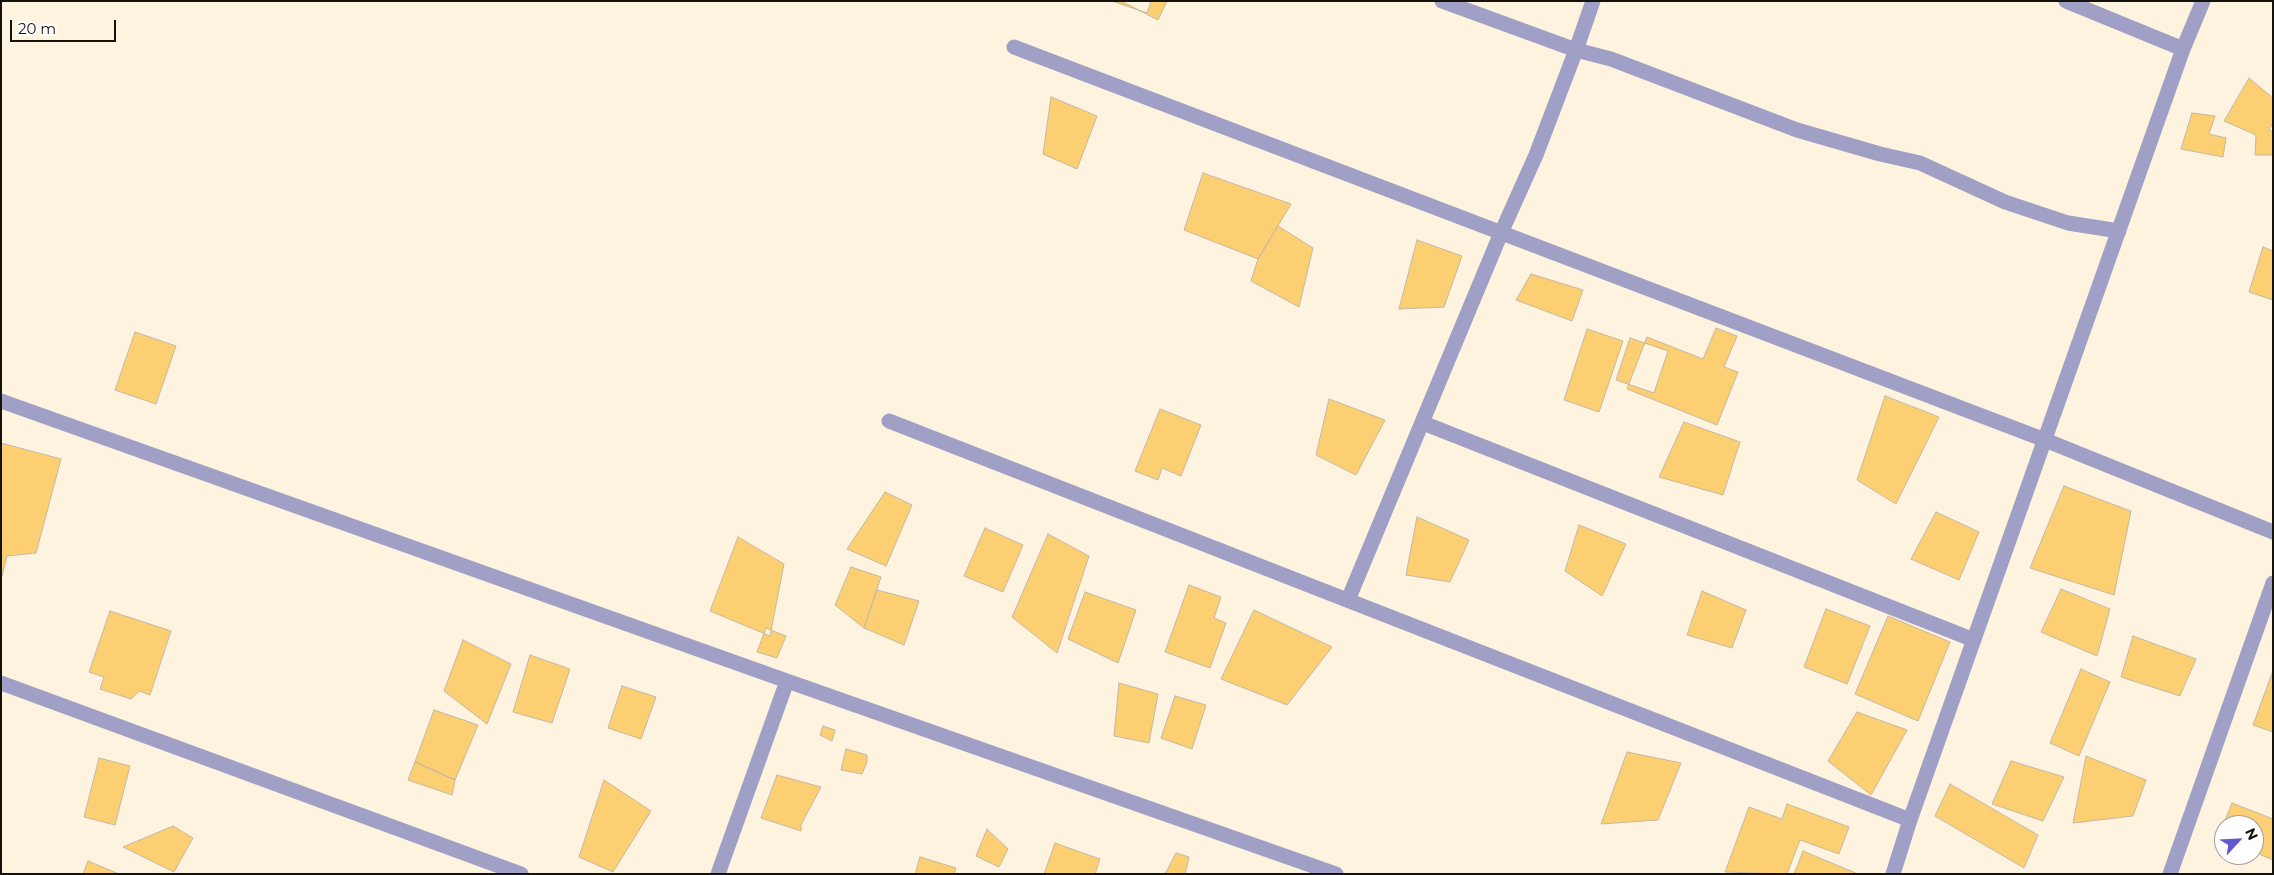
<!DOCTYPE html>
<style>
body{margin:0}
#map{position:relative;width:2274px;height:875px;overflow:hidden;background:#fef3df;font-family:Montserrat,sans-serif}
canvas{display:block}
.frame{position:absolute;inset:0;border:2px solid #15120b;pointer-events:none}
.north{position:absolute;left:2214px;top:815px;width:50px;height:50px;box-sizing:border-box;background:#fff;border:1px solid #a1a09d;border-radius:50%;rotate:65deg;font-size:14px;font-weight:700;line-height:20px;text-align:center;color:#15120b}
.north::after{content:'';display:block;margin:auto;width:18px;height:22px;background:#5f58d1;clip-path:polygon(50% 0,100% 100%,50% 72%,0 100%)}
.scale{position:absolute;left:10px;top:20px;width:106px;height:22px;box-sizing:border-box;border:2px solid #15120b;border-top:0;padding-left:6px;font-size:15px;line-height:18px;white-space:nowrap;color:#15120b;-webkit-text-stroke:4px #fff;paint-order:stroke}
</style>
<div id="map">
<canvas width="2274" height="875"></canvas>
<div class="frame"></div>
<div class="north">N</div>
<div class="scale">20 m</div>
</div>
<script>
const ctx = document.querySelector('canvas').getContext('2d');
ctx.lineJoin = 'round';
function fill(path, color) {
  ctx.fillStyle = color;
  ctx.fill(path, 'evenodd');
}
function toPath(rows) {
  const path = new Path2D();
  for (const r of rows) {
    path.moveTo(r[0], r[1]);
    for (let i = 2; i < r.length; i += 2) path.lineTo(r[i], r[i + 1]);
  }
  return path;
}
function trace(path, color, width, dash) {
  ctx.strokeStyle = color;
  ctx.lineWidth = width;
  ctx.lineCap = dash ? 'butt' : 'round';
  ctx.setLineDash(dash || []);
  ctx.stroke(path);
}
const building = toPath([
 [1112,1,1151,1,1147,13,1112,1],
 [1121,1,1167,1,1158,20,1121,1],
 [2249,78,2273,98,2273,123,2269,130,2273,132,2273,155,2255,155,2256,135,2224,121,2249,78],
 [1051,97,1097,116,1077,169,1043,154,1051,97],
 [2192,113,2215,116,2209,134,2226,138,2223,157,2181,149,2192,113],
 [1203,173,1291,204,1258,259,1184,230,1203,173],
 [1278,226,1313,248,1299,307,1251,281,1258,259,1278,226],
 [1417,240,1462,256,1444,307,1399,309,1417,240],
 [2263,247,2273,251,2273,300,2249,292,2263,247],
 [1531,274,1583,290,1572,321,1516,300,1531,274],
 [1716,328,1737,336,1724,367,1738,372,1717,425,1627,389,1647,337,1703,359,1716,328],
 [1587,329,1623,341,1599,412,1564,400,1587,329],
 [135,332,176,346,156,404,115,390,135,332],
 [1630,338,1668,351,1654,393,1616,380,1630,338],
 [1885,396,1939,417,1896,504,1857,480,1885,396],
 [1329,399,1385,420,1356,475,1316,455,1329,399],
 [1160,409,1201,425,1181,476,1162,468,1158,480,1135,471,1160,409],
 [1684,422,1740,442,1723,495,1659,477,1684,422],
 [1,443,61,459,36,553,7,556,1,580,1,443],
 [2064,486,2131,511,2114,595,2030,568,2064,486],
 [885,492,912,505,886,566,847,549,885,492],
 [1936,512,1979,532,1959,580,1911,559,1936,512],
 [1417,517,1469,540,1450,582,1406,575,1417,517],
 [1579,525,1626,544,1602,596,1565,571,1579,525],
 [985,528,1023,545,1003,592,964,576,985,528],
 [1048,534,1089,556,1057,653,1012,617,1048,534],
 [738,537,784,564,770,636,710,611,738,537],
 [851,567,881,577,864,628,835,605,851,567],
 [1189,585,1221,597,1214,618,1226,623,1210,668,1165,652,1189,585],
 [2061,589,2110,609,2097,656,2041,632,2061,589],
 [877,590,919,601,904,645,864,628,877,590],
 [1702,591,1746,610,1732,648,1687,635,1702,591],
 [1085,592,1136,610,1118,663,1068,639,1085,592],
 [1826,609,1870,626,1847,684,1804,667,1826,609],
 [1254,610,1332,647,1287,705,1221,679,1254,610],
 [110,611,171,631,150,695,139,691,131,699,100,689,104,677,89,672,110,611],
 [1888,616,1950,642,1918,721,1855,694,1888,616],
 [766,628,786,636,777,658,757,652,766,628],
 [2133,636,2196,659,2180,696,2121,677,2133,636],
 [463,640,511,664,487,724,444,691,463,640],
 [530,655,570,669,552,723,513,712,530,655],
 [2081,669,2110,682,2079,756,2050,743,2081,669],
 [2273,671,2273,732,2253,725,2273,671],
 [1119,683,1158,694,1149,743,1114,736,1119,683],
 [622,686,656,697,641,739,608,728,622,686],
 [1175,696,1206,705,1192,749,1161,738,1175,696],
 [434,710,478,725,455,780,415,762,434,710],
 [1857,712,1907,730,1871,795,1828,761,1857,712],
 [823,726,835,730,832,741,820,735,823,726],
 [846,749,867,755,867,762,862,774,841,770,846,749],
 [1627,752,1681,763,1658,820,1601,824,1627,752],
 [2086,756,2146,780,2133,816,2073,823,2086,756],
 [99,758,130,766,115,825,84,817,99,758],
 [2011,761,2064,777,2043,821,1992,804,2011,761],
 [415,762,455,780,452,795,408,780,415,762],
 [777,775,821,787,801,825,801,831,761,818,777,775],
 [604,780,651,811,613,872,579,857,604,780],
 [1950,784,2038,835,2024,868,1935,816,1950,784],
 [2232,803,2273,819,2273,860,2254,852,2254,825,2224,825,2224,841,2218,838,2232,803],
 [1787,804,1849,827,1839,854,1800,840,1787,874,1725,872,1749,807,1782,819,1787,804],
 [173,826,193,838,174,872,123,847,173,826],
 [987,829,1008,849,999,867,976,856,987,829],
 [1055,843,1100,859,1095,874,1044,874,1055,843],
 [1803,851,1858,874,1794,874,1803,851],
 [1176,853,1189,857,1185,874,1165,874,1176,853],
 [920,857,956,868,954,874,915,874,920,857],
 [88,861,119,874,83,874,88,861]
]);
fill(building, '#fdcf73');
trace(building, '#c3b8a5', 1);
trace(toPath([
 [1442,1,1576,50,1593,1],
 [2066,1,2183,49],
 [1014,47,2045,440,2273,532],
 [1,401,787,681,1336,874],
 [889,421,1910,820],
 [1423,423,1974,640],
 [1348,600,1501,233,1536,155,1576,50,1611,59,1797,130,1880,154,1920,163,2005,202,2068,223,2119,231],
 [1,683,521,874],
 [718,874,787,681],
 [1893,874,1910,820,2183,49,2203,1],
 [2170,874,2273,583]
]), '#a09fc5', 15);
</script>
